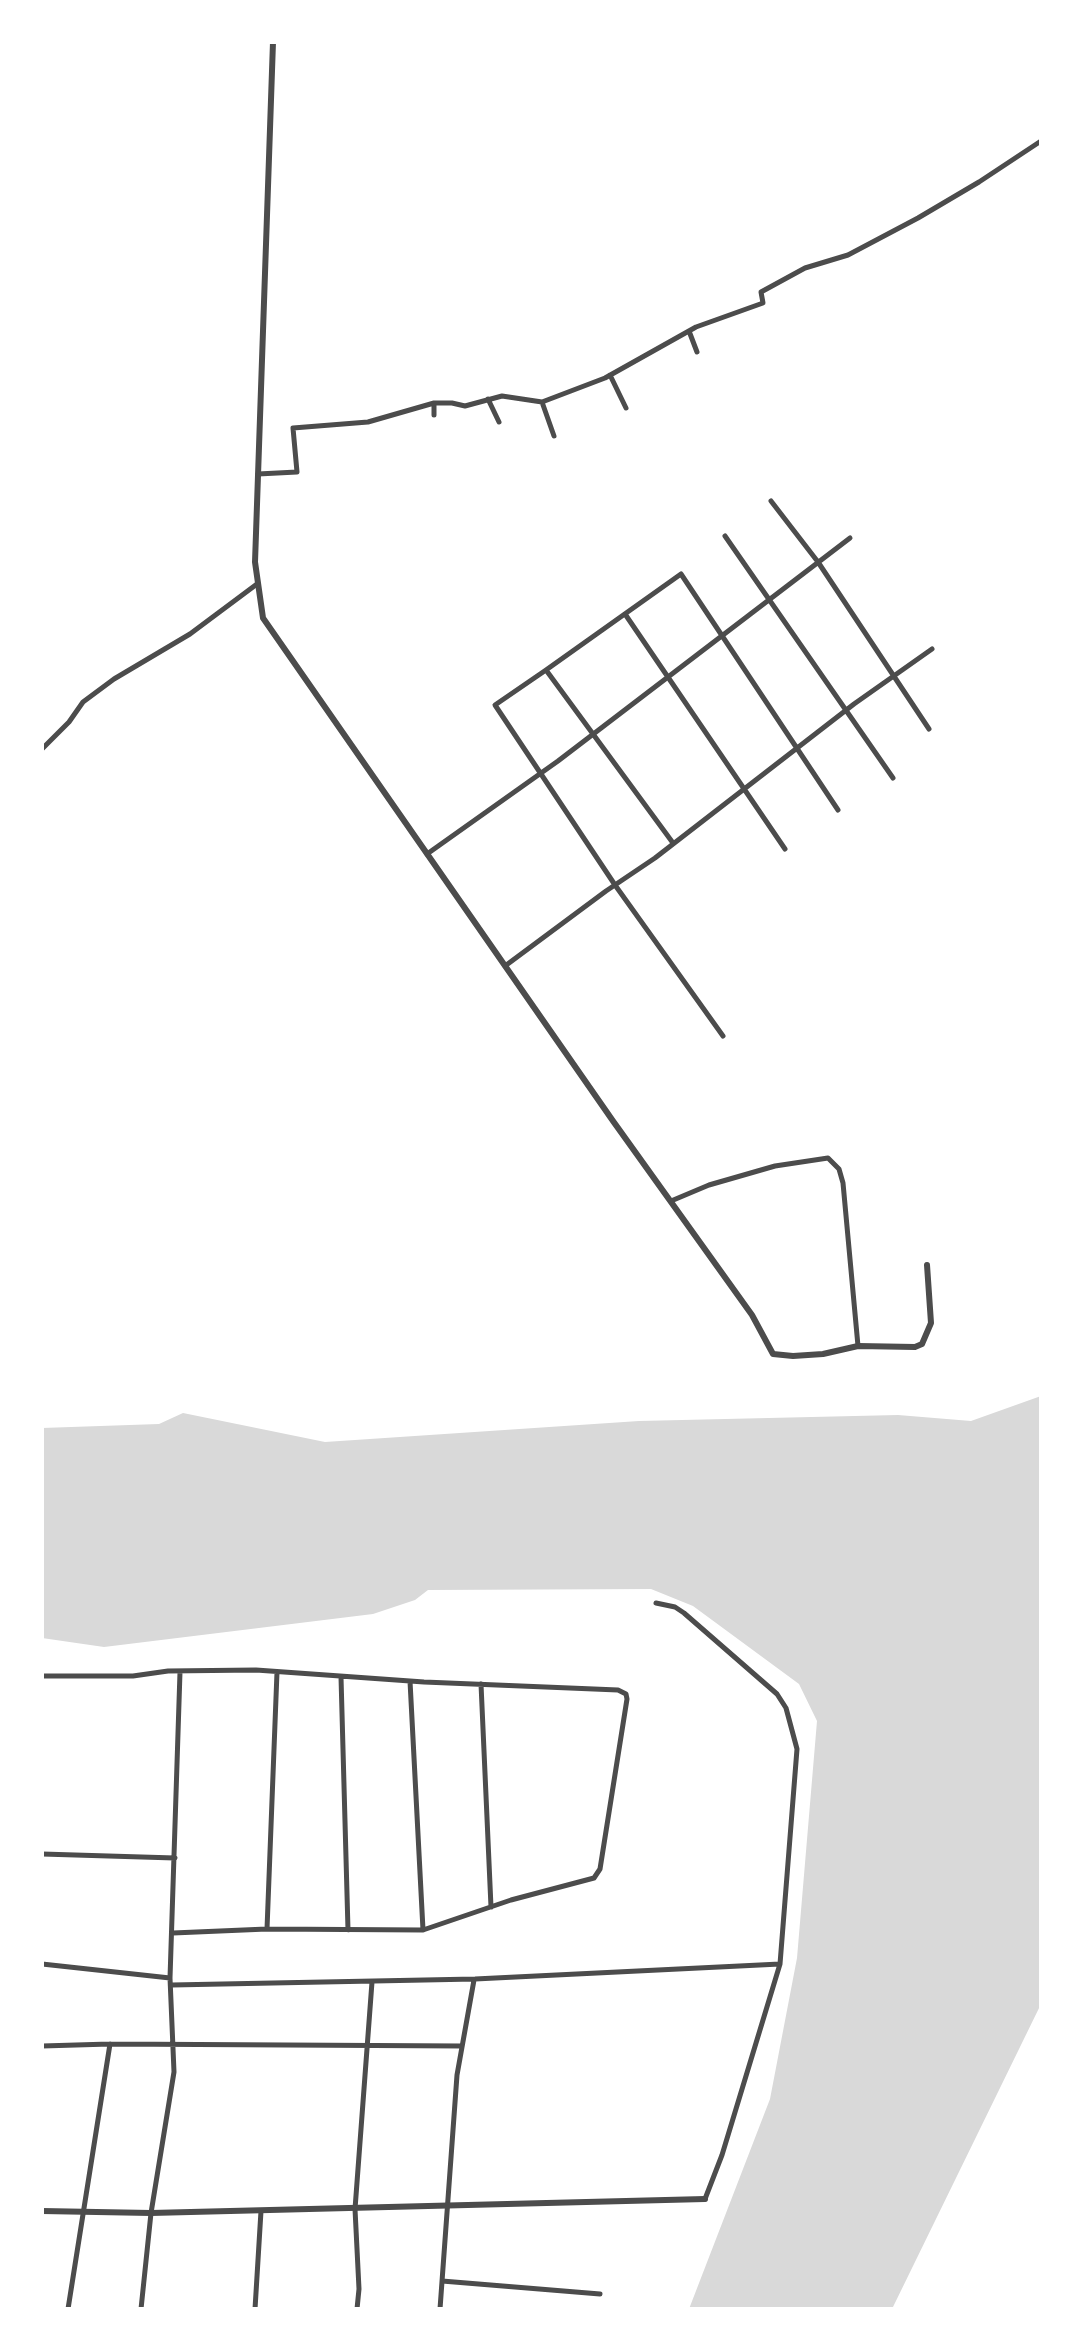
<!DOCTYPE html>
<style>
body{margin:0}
#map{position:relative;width:1083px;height:2351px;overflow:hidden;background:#fff;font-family:"Nunito Sans",sans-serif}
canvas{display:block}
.frame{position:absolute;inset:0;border:44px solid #fff;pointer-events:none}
</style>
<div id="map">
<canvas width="1083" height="2351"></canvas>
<div class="frame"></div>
</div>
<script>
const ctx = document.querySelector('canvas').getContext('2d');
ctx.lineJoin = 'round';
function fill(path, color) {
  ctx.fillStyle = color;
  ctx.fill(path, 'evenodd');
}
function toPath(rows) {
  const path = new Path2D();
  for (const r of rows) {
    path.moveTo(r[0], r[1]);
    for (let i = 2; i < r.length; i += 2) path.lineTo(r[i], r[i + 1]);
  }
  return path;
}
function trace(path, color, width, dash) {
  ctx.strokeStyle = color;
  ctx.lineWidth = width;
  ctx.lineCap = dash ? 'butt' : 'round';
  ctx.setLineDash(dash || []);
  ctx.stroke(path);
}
fill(toPath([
 [1041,1396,1041,2004,892,2309,689,2309,770,2099,797,1958,817,1721,799,1684,693,1606,651,1589,428,1590,415,1600,373,1614,104,1647,42,1638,42,1428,159,1424,183,1413,325,1442,639,1421,898,1415,971,1421]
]), '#d9d9d9');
trace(toPath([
 [689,331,697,352],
 [610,375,626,408],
 [488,399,499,422],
 [542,402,554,436],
 [434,415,434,403],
 [258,474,297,472,293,428,368,422,434,403,452,403,465,406,502,396,542,402,605,378,696,327,763,303,761,292,805,268,848,255,918,218,979,182,1041,141],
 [771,501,818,562,929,729],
 [725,536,893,778],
 [625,614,785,849],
 [546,670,495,705,615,885,723,1036],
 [42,749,69,722,83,702,114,679,190,634,257,584],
 [673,843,546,670,681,574,838,810],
 [427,854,558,761,850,538],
 [505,966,606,891,655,858,854,704,932,649],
 [671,1201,709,1185,775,1166,828,1158,839,1169,843,1183,858,1346],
 [656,1603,675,1607,684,1613,777,1694,786,1708,797,1749,780,1964,722,2155,705,2199],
 [42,1676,133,1676,168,1671,256,1670,424,1682,618,1690,626,1694,627,1699,600,1869,594,1878,511,1900,423,1930,267,1929,173,1933],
 [341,1677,348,1930],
 [410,1681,423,1930],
 [481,1684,491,1907],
 [42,1854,175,1858],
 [267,1929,277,1672],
 [42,1964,170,1978],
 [172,1985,475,1979,780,1964],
 [42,2046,110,2044,462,2046],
 [442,2281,600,2294],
 [68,2309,110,2044],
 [141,2309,151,2213,174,2072,170,1978,180,1672],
 [255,2309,261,2211],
 [357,2309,359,2289,355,2209,372,1982],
 [440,2309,457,2075,474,1980]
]), '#4c4c4c', 5);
trace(toPath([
 [273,42,255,562,263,618,613,1121,752,1315,773,1354,793,1356,823,1354,858,1346,915,1347,922,1344,931,1323,927,1265],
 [42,2211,151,2213,705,2199]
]), '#4c4c4c', 6);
</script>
